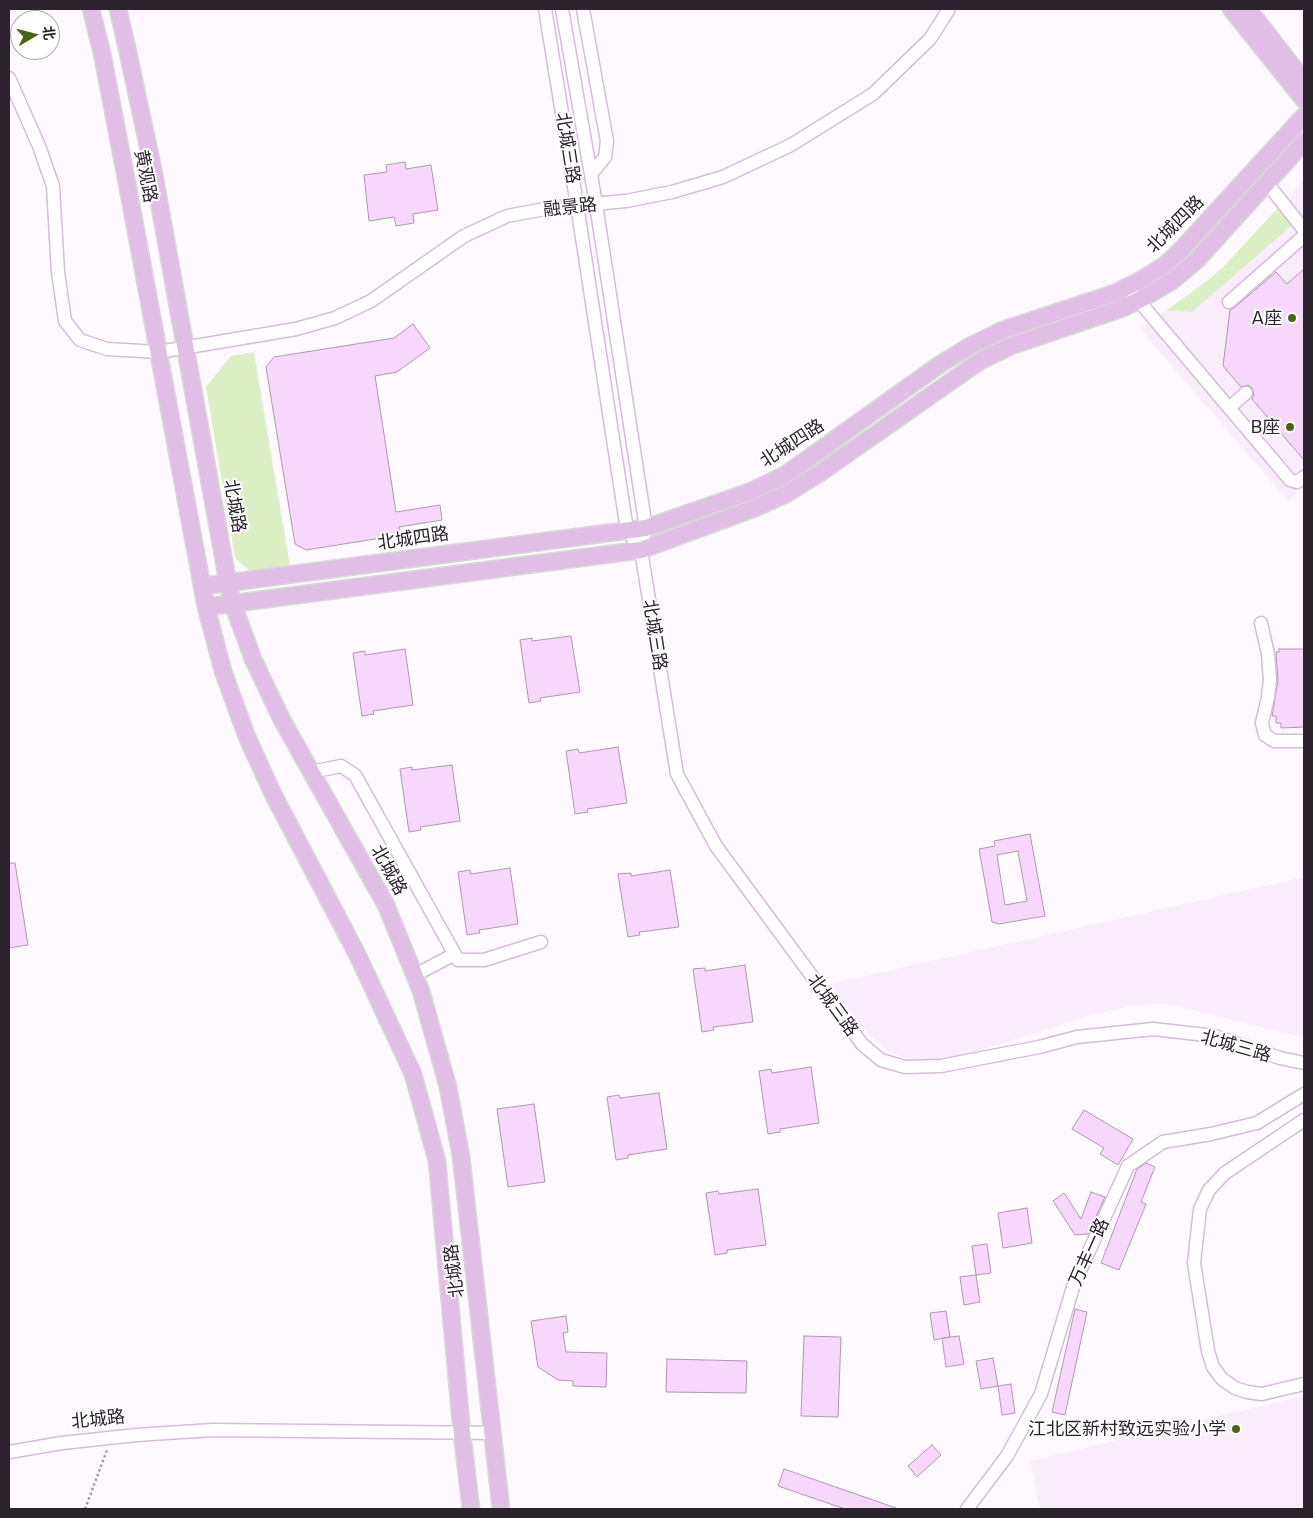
<!DOCTYPE html>
<meta charset="utf-8">
<style>
body{margin:0}
#map{position:relative;width:1313px;height:1518px;overflow:hidden;background:#fef9ff;font-family:Commissioner,"Noto Sans SC",sans-serif}
canvas{display:block}
.frame{position:absolute;inset:0;border:10px solid #2c222d;pointer-events:none}
.north{position:absolute;left:10px;top:10px;width:50px;height:50px;box-sizing:border-box;background:#fff;border:1px solid #aba7ab;border-radius:50%;rotate:82deg;font-size:14px;font-weight:700;line-height:20px;text-align:center;color:#2c222d}
.north::after{content:'';display:block;margin:auto;width:18px;height:22px;background:#4b6516;clip-path:polygon(50% 0,100% 100%,50% 72%,0 100%)}
</style>
<div id="map">
<canvas width="1313" height="1518"></canvas>
<div class="frame"></div>
<div class="north">北</div>
</div>
<script>
const ctx = document.querySelector('canvas').getContext('2d');
ctx.lineJoin = 'round';
function fill(path, color) {
  ctx.fillStyle = color;
  ctx.fill(path, 'evenodd');
}
function toPath(rows) {
  const path = new Path2D();
  for (const r of rows) {
    path.moveTo(r[0], r[1]);
    for (let i = 2; i < r.length; i += 2) path.lineTo(r[i], r[i + 1]);
  }
  return path;
}
function trace(path, color, width, dash) {
  ctx.strokeStyle = color;
  ctx.lineWidth = width;
  ctx.lineCap = dash ? 'butt' : 'round';
  ctx.setLineDash(dash || []);
  ctx.stroke(path);
}
function write(font, color, halo, rows, align = 'center') {
  ctx.font = font + ' Commissioner,"Noto Sans SC",sans-serif';
  ctx.lineWidth = 4;
  ctx.setLineDash([]);
  ctx.textBaseline = 'middle';
  ctx.strokeStyle = halo;
  ctx.fillStyle = color;
  for (const [text, x, y, turn = 0] of rows) {
    ctx.save();
    ctx.translate(x, y);
    ctx.rotate((+turn || 0) * Math.PI / 180);
    ctx.textAlign = isNaN(turn) ? turn : align;
    if (halo) ctx.strokeText(text, 0, 0);
    ctx.fillText(text, 0, 0);
    ctx.restore();
  }
}
fill(toPath([
 [1304,180,1304,487,1288,501,1140,329,1206,282,1224,266],
 [1304,877,1304,1038,1168,1004,1137,1005,1091,1015,969,1054,926,1060,901,1057,886,1050,866,1032,829,984],
 [1304,1396,1304,1509,1040,1509,1030,1461]
]), '#f9ecfb');
fill(toPath([
 [1278,208,1292,225,1192,312,1167,310,1206,282,1224,266],
 [254,352,290,566,252,573,235,558,206,387,231,356]
]), '#dceec3');
const building = toPath([
 [405,162,406,169,431,165,438,210,413,214,414,223,396,226,394,217,369,221,364,175,387,172,386,165,405,162],
 [1304,269,1304,460,1252,399,1254,395,1252,388,1248,385,1241,387,1223,366,1230,310,1234,308,1276,272,1287,284,1304,269],
 [413,324,430,348,397,372,375,376,396,512,440,505,442,520,399,527,400,535,306,550,295,544,266,367,274,357,394,338,413,324],
 [571,636,580,692,540,698,541,701,529,703,520,640,532,638,532,641,571,636],
 [405,649,413,705,373,711,374,714,362,716,353,653,365,651,365,655,405,649],
 [1279,649,1304,649,1304,727,1281,728,1281,723,1276,723,1276,716,1272,716,1278,681,1276,652,1279,652,1279,649],
 [618,747,627,803,587,809,588,812,575,814,566,751,578,749,579,753,618,747],
 [452,765,460,821,420,827,421,830,409,832,400,769,412,767,412,770,452,765],
 [1030,834,1045,916,999,924,992,922,979,849,995,846,994,841,1030,834],
 [1018,851,1027,901,1005,905,997,855,1018,851],
 [9,863,15,863,28,945,9,948,9,863],
 [510,868,518,924,479,930,480,933,467,935,458,872,470,870,471,874,510,868],
 [670,870,679,927,639,932,640,935,628,937,618,874,631,873,631,876,670,870],
 [745,965,753,1022,713,1027,714,1030,702,1032,693,969,705,968,705,971,745,965],
 [811,1067,819,1123,780,1129,780,1132,768,1134,759,1071,771,1069,772,1073,811,1067],
 [659,1093,667,1149,628,1155,628,1158,616,1160,607,1097,619,1095,620,1098,659,1093],
 [534,1104,545,1182,508,1187,497,1109,534,1104],
 [1084,1110,1133,1139,1118,1165,1100,1154,1104,1148,1072,1129,1084,1110],
 [1146,1163,1155,1167,1141,1202,1146,1204,1119,1270,1101,1263,1137,1169,1146,1163],
 [758,1189,766,1245,727,1250,727,1253,715,1255,706,1193,718,1191,719,1194,758,1189],
 [1091,1192,1105,1197,1088,1234,1075,1235,1053,1201,1064,1193,1081,1219,1091,1192],
 [1027,1208,1032,1243,1003,1248,998,1213,1027,1208],
 [987,1244,991,1273,976,1275,972,1246,987,1244],
 [976,1275,980,1302,964,1305,960,1277,976,1275],
 [1075,1309,1087,1312,1065,1415,1052,1412,1075,1309],
 [946,1311,950,1337,934,1340,930,1313,946,1311],
 [566,1316,568,1332,563,1333,566,1352,607,1353,606,1387,573,1386,573,1381,558,1380,538,1367,531,1321,566,1316],
 [804,1336,841,1337,838,1417,801,1416,804,1336],
 [959,1336,964,1364,946,1367,942,1338,959,1336],
 [993,1358,998,1386,981,1389,976,1361,993,1358],
 [667,1359,747,1361,746,1393,666,1392,667,1359],
 [1011,1384,1015,1413,1002,1415,998,1386,1011,1384],
 [932,1445,941,1455,917,1477,908,1466,932,1445],
 [784,1469,896,1508,895,1509,845,1509,778,1486,784,1469]
]);
fill(building, '#f7d7fb');
trace(building, '#af96b2', 1);
const minor = toPath([
 [545,9,577,205,627,530,641,550],
 [562,9,595,198,646,528,641,550,677,774,716,846,862,1044,881,1060,905,1067,941,1066,1039,1047,1077,1037,1153,1029,1215,1036,1280,1058,1304,1063],
 [583,9,607,141,605,157,591,174],
 [9,78,39,146,53,186,58,272,65,321,80,340,107,349,159,352,296,329,335,318,371,301,464,236,507,216,550,208,626,201,672,192,723,177,791,145,873,94,930,39,949,9],
 [1267,183,1304,230],
 [1127,287,1290,480,1297,482,1304,477],
 [1229,302,1304,236],
 [1229,408,1246,393],
 [1261,623,1268,654,1270,680,1268,697,1262,723,1265,735,1274,741,1304,741],
 [311,772,341,766,355,775,458,960,484,960,541,942],
 [415,975,453,955],
 [1304,1120,1225,1173,1209,1190,1200,1209,1194,1263,1208,1351,1213,1367,1222,1379,1235,1388,1247,1392,1262,1394,1304,1384],
 [9,1452,62,1443,136,1435,213,1430,493,1433],
 [967,1509,1007,1456,1041,1394,1074,1284,1128,1166,1163,1142,1211,1134,1257,1123,1304,1094]
]);
const major = toPath([
 [91,9,102,53,130,199,206,607,223,671,247,737,273,794,357,954,413,1074,437,1161,462,1434,471,1509],
 [118,9,127,48,153,169,228,583,233,604,253,659,282,720,386,905,421,991,448,1087,461,1156,501,1509],
 [1231,9,1304,100],
 [1248,9,1304,81],
 [203,586,646,528,749,492,785,475,939,365,970,346,1003,330,1115,293,1141,280,1165,265,1180,251,1304,116],
 [206,607,641,550,755,508,788,493,820,473,980,361,1011,346,1123,308,1145,297,1172,281,1196,261,1304,142]
]);
trace(minor, '#d5bcd9', 15);
trace(major, '#d9d7d9', 19);
trace(toPath([
 [85,1509,107,1450]
]), '#a49ca5', 2.5, [2.5, 2.5]);
trace(minor, '#fff', 12);
trace(major, '#e0bee5', 16);
for (const [x, y, r, color] of [
 [1292,318,5,"#4b6516"],
 [1290,427,5,"#4b6516"],
 [1236,1429,5,"#4b6516"]
]) {
  const dot = new Path2D();
  dot.arc(x, y, r, 0, 2 * Math.PI);
  ctx.fillStyle = color;
  ctx.fill(dot);
  trace(dot, '#fff', 2);
}
write('18px', '#2c222d', '#fff', [
 ["北城三路",568,148,81],
 ["黄观路",146,176,79],
 ["融景路",570,207,-6],
 ["北城四路",1175,224,-45],
 ["北城四路",792,443,-33],
 ["北城路",235,506,80],
 ["北城四路",413,538,-8],
 ["北城三路",655,635,81],
 ["北城路",389,870,61],
 ["北城三路",833,1005,54],
 ["北城三路",1236,1046,16],
 ["万丰一路",1089,1252,-66],
 ["北城路",454,1271,-97],
 ["北城路",98,1419,-6]
]);
write('18px', '#2c222d', '#fff', [
 ["A座",1282,318],
 ["B座",1280,427],
 ["江北区新村致远实验小学",1226,1429]
], 'right');
</script>
